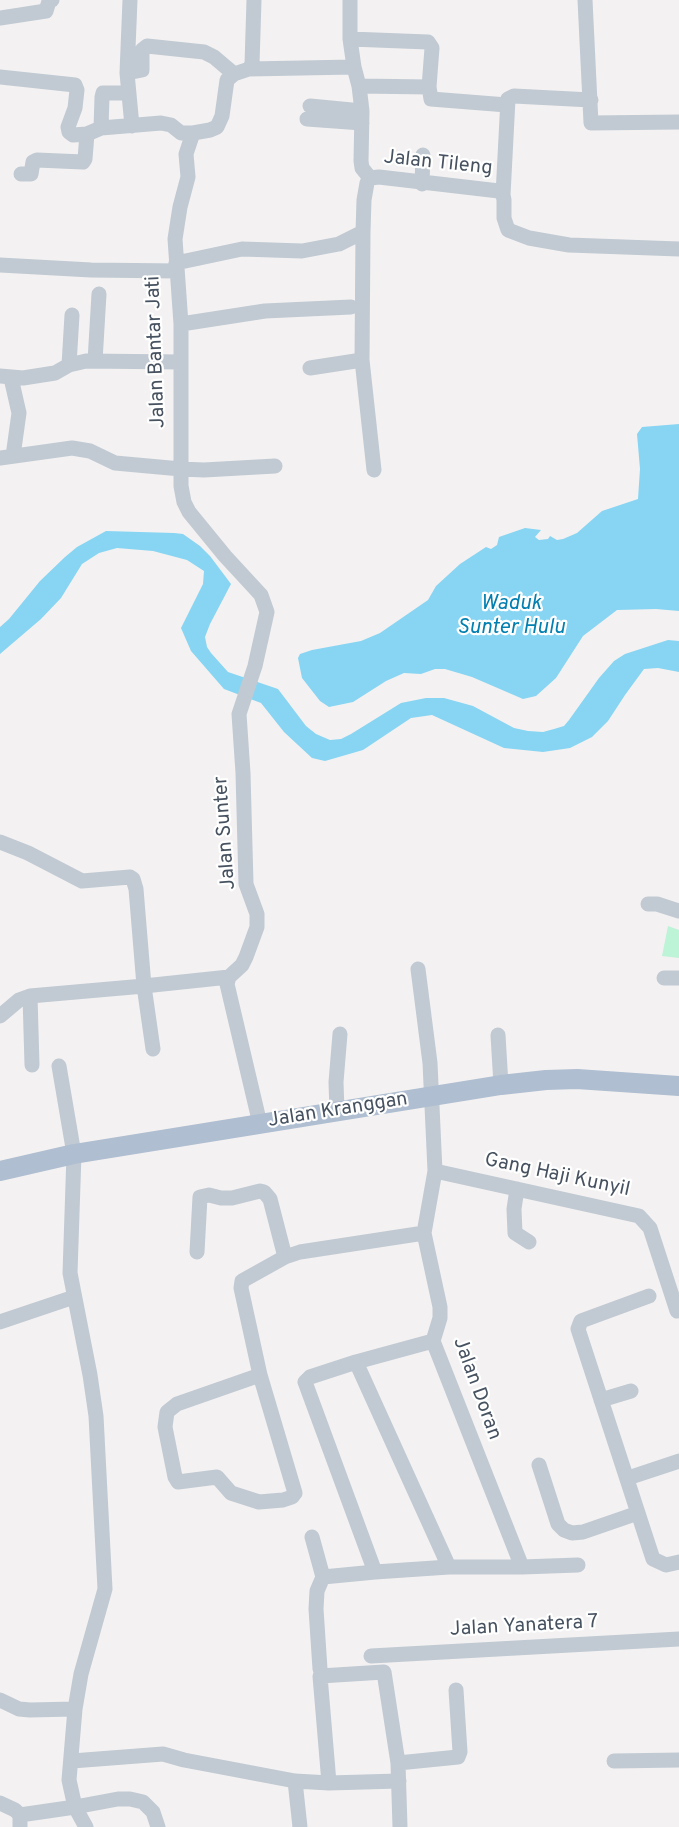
<!DOCTYPE html>
<style>
body{margin:0}
canvas{display:block;background:#f3f1f1}
</style>
<canvas width="679" height="1827"></canvas>
<script>
const ctx = document.querySelector('canvas').getContext('2d');
ctx.lineJoin = 'round';
function fill(path, color) {
  ctx.fillStyle = color;
  ctx.fill(path, 'evenodd');
}
function toPath(rows) {
  const path = new Path2D();
  for (const r of rows) {
    path.moveTo(r[0], r[1]);
    for (let i = 2; i < r.length; i += 2) path.lineTo(r[i], r[i + 1]);
  }
  return path;
}
function trace(path, color, width, dash) {
  ctx.strokeStyle = color;
  ctx.lineWidth = width;
  ctx.lineCap = dash ? 'butt' : 'round';
  ctx.setLineDash(dash || []);
  ctx.stroke(path);
}
function write(font, color, halo, rows, align = 'center') {
  ctx.font = font + ' Overpass,sans-serif';
  ctx.lineWidth = 4.5;
  ctx.setLineDash([]);
  ctx.textBaseline = 'middle';
  ctx.strokeStyle = halo;
  ctx.fillStyle = color;
  for (const [text, x, y, turn = 0] of rows) {
    ctx.save();
    ctx.translate(x, y);
    ctx.rotate((+turn || 0) * Math.PI / 180);
    ctx.textAlign = isNaN(turn) ? turn : align;
    if (halo) ctx.strokeText(text, 0, 0);
    ctx.fillText(text, 0, 0);
    ctx.restore();
  }
}
fill(toPath([
 [668,926,679,930,679,958,662,956]
]), '#bdf3d6');
fill(toPath([
 [679,424,679,611,656,609,617,610,583,636,556,678,536,696,523,699,472,677,445,669,435,669,421,674,404,673,386,681,353,702,329,707,320,701,302,678,298,658,300,654,312,650,361,641,380,633,428,600,436,586,460,564,486,547,491,549,497,545,499,537,525,528,541,530,535,537,539,540,548,539,550,536,557,540,563,539,577,533,602,511,638,499,640,469,637,434,642,427],
 [106,531,174,533,183,534,200,546,210,556,231,584,210,624,205,637,207,647,211,653,228,672,278,689,306,726,316,734,330,740,341,739,351,734,401,703,426,698,444,698,473,706,514,728,528,731,543,732,554,729,564,726,569,720,599,678,614,661,625,654,668,640,679,641,679,672,658,668,644,669,625,695,608,721,592,737,570,748,543,752,504,748,432,715,411,718,363,750,325,761,312,758,284,732,261,703,224,689,191,651,181,628,203,584,204,571,187,560,153,551,117,548,99,553,82,564,61,598,41,619,0,654,0,627,9,619,40,581,65,557,77,547]
]), '#87d5f3');
trace(toPath([
 [130,0,127,73,132,126],
 [254,0,252,64,249,69,234,74,227,80,222,116,217,127,210,130,193,133,186,154,188,177,180,207,175,239,181,324,181,486,184,502,189,512,225,556,261,595,267,612,255,666,239,714,243,773,246,884,257,914,257,927,246,957,242,965,229,977,227,984,260,1124],
 [350,0,350,39,354,67,359,86,362,111,361,161,362,168,370,178],
 [585,0,591,123,679,122],
 [0,18,46,11,49,1,52,0],
 [350,39,428,42,432,48,429,87,431,99,507,105],
 [249,69,354,67],
 [127,73,142,70,142,50,147,46,204,52,214,57,234,74],
 [0,77,75,85,77,90,75,108,68,127,69,132,73,135,87,134,101,128,161,123,171,125,181,133,193,133],
 [359,86,429,87],
 [310,106,362,111],
 [307,119,362,123],
 [101,128,102,97,103,93,127,93],
 [21,174,31,174,33,162,37,160,83,162,85,159,87,134],
 [422,184,423,155],
 [503,195,508,99,514,96,591,100],
 [363,232,362,360,374,470],
 [176,263,242,249,302,251,339,244,363,232,364,200,367,183,370,178,379,177,499,191,503,195,504,200,504,218,508,230,529,238,569,245,679,249],
 [0,265,91,270,177,271],
 [181,324,265,311,351,307],
 [95,361,99,294],
 [69,365,72,315],
 [310,368,362,360],
 [0,376,23,378,55,373,69,365,86,361,181,362],
 [11,378,19,413,13,456],
 [0,458,72,448,90,451,115,463,181,469,204,470,275,466],
 [0,842,28,853,82,881,130,877,133,879,136,889,144,986,153,1049],
 [648,904,657,904,679,911],
 [418,969,430,1063,435,1171,424,1233,440,1307,440,1318,433,1341,522,1567],
 [664,978,679,978],
 [0,1016,19,1000,30,996],
 [498,1035,501,1085],
 [32,1065,30,996,144,986,229,977],
 [337,1111,336,1082,340,1034],
 [435,1171,639,1216,650,1228,677,1311],
 [517,1189,514,1209,515,1233,529,1242],
 [197,1252,200,1197,209,1195,221,1198,232,1198,260,1191,264,1192,270,1199,285,1257],
 [649,1296,581,1321,578,1329,653,1559,666,1565,679,1562],
 [0,1322,74,1297],
 [356,1362,449,1567],
 [260,1375,177,1404,167,1412,165,1427,175,1477,178,1482,217,1477,231,1493,259,1502,283,1500,292,1497,295,1493,260,1375,241,1288,242,1281,285,1257,300,1252,424,1233],
 [601,1400,631,1391],
 [539,1465,558,1524,564,1530,572,1533,583,1532,638,1513],
 [628,1478,679,1461],
 [312,1537,323,1577],
 [375,1572,305,1382,310,1377,356,1362,433,1341],
 [371,1656,679,1639],
 [320,1669,316,1609,317,1591,323,1577,375,1572,449,1567,522,1567,578,1565],
 [0,1700,19,1709,30,1710,75,1709],
 [72,1761,163,1754,184,1760,295,1781,329,1783,399,1781],
 [614,1761,679,1760],
 [398,1763,458,1757,460,1752,456,1690],
 [295,1781,300,1827],
 [329,1783,320,1676,384,1672,398,1763,400,1827],
 [0,1803,15,1810,20,1815],
 [20,1827,20,1815,75,1807,69,1780,75,1709,81,1674,105,1589,96,1416,90,1375,70,1273,74,1154,59,1066],
 [86,1827,75,1807,118,1799,130,1799,143,1802,153,1812,158,1827]
]), '#c1cad3', 15);
trace(toPath([
 [0,1171,74,1154,501,1085,546,1080,577,1079,679,1086]
]), '#afbed1', 20);
write('20px', '#475260', '#fff', [
 ["Jalan Tileng",438,164,6],
 ["Jalan Bantar Jati",157,352,-92],
 ["Jalan Sunter",226,833,-94],
 ["Jalan Kranggan",338,1111,-9],
 ["Gang Haji Kunyil",557,1176,12],
 ["Jalan Doran",476,1389,70],
 ["Jalan Yanatera 7",524,1627,-3]
]);
write('italic 21px', '#037fb0', '#fff', [
 ["Waduk",511,605],
 ["Sunter Hulu",511,629]
]);
</script>
